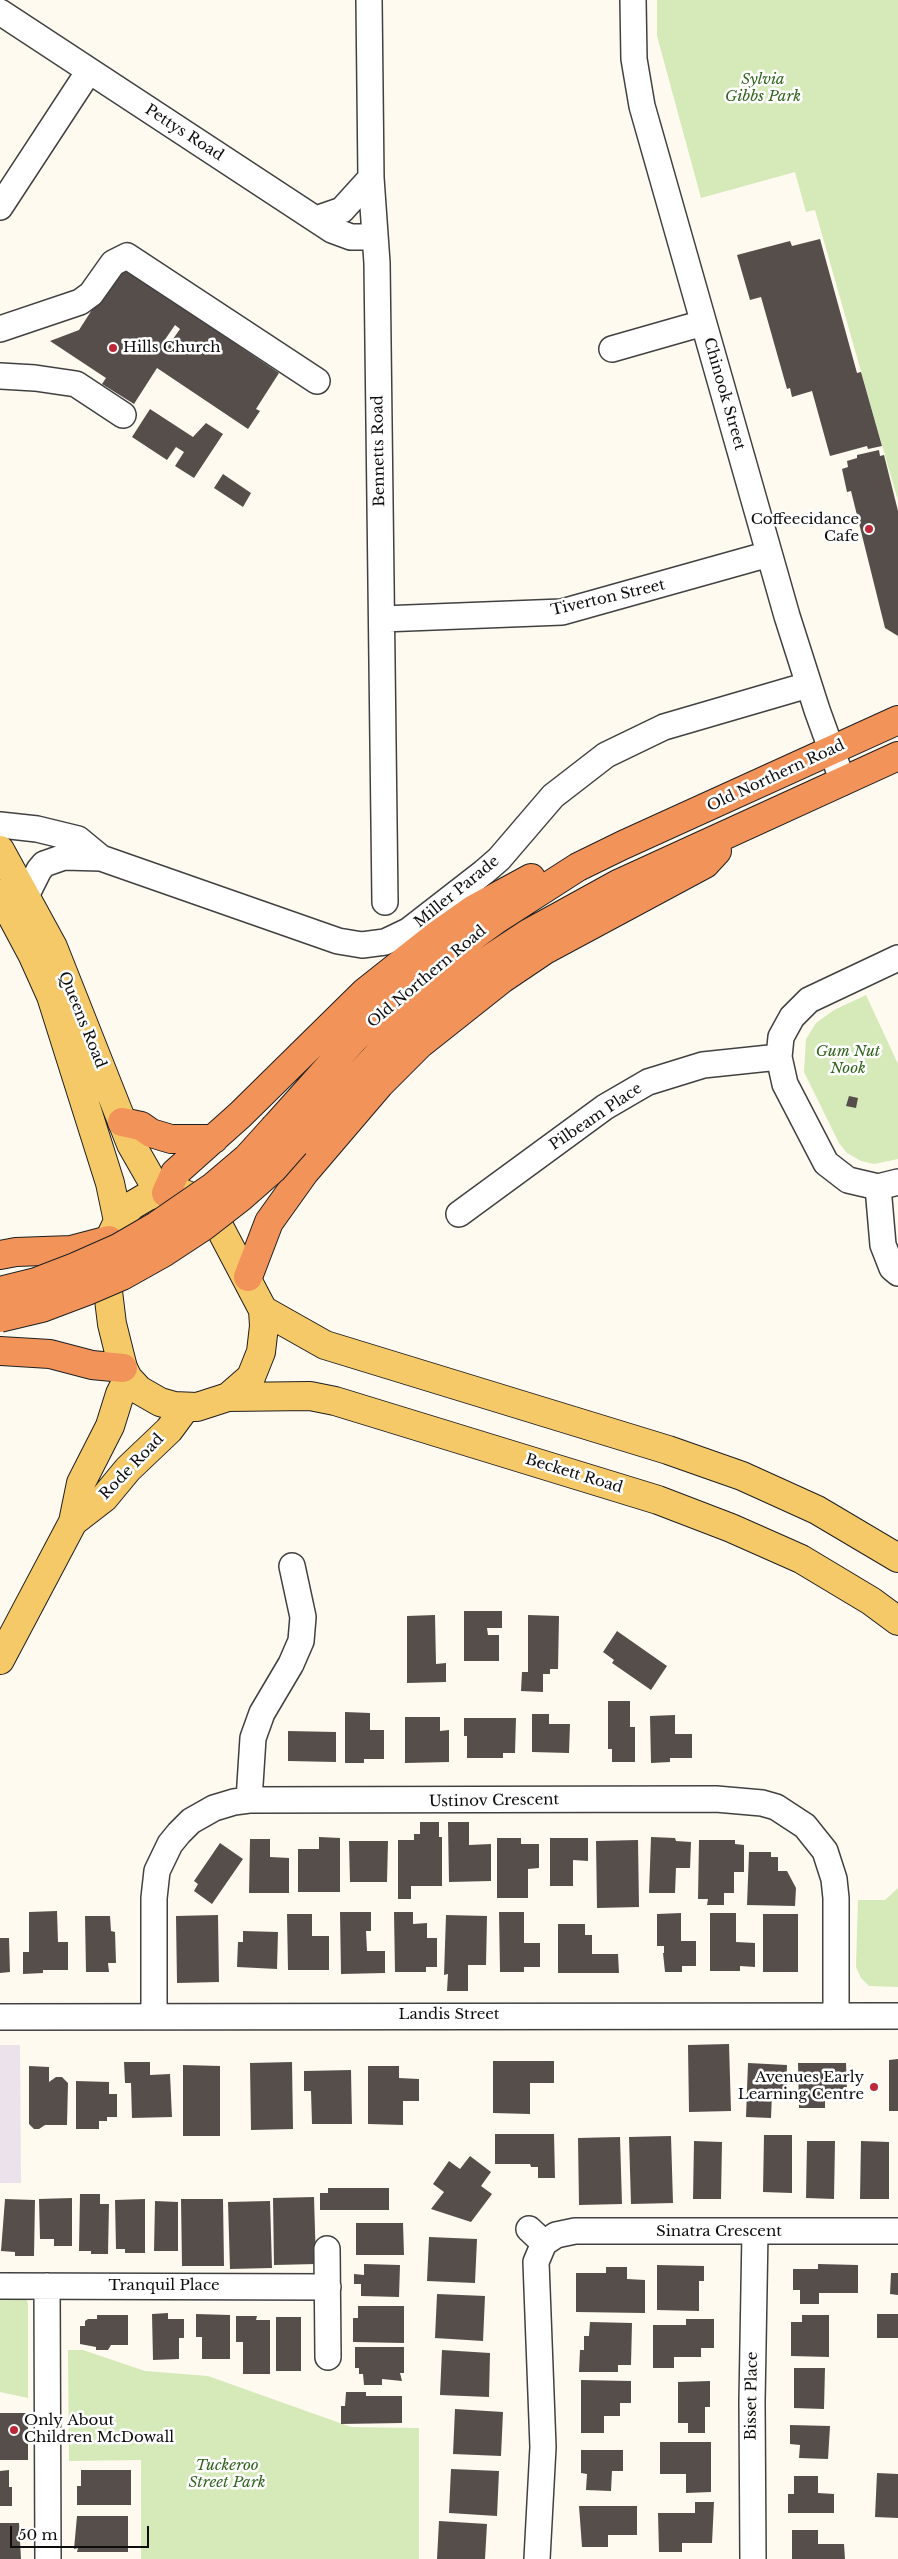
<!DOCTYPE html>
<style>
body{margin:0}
#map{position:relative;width:898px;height:2559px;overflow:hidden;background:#fffaef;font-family:"Libre Baskerville",serif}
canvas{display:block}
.scale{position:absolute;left:10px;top:2526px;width:139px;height:22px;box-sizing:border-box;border:2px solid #0e0e0e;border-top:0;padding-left:6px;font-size:15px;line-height:18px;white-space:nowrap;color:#0e0e0e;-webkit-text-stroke:4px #fff;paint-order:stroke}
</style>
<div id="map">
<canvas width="898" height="2559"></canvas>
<div class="scale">50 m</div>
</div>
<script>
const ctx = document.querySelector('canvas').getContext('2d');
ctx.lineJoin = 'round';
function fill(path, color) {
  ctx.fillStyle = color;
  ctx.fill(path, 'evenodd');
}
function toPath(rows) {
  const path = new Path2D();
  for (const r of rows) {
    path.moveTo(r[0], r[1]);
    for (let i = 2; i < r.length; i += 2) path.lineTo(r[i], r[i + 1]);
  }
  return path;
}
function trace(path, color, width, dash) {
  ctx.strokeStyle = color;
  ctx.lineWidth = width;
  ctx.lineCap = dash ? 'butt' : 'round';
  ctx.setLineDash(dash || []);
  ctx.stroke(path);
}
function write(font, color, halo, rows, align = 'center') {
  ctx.font = font + ' "Libre Baskerville",serif';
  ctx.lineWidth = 5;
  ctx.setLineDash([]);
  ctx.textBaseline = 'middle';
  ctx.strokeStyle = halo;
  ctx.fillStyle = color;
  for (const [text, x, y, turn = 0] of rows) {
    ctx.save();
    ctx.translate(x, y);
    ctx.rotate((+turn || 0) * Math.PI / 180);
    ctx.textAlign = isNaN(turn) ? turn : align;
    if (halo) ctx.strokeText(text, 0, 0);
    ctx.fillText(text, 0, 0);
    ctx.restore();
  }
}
fill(toPath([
 [0,2045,20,2045,21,2183,0,2183]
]), '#ebe2ec');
fill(toPath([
 [657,0,898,0,898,501,815,210,806,212,795,172,701,198,657,36],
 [866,995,898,1064,898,1159,874,1164,861,1161,847,1153,839,1143,804,1072,806,1039,816,1023,834,1010],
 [898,1888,898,1987,869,1986,861,1978,856,1967,858,1900,885,1900],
 [0,2295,26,2298,28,2304,28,2398,0,2392],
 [68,2350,83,2350,145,2371,208,2376,351,2427,419,2428,419,2559,141,2559,141,2460,69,2461]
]), '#d5e9b9');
fill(toPath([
 [820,239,857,373,861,372,882,446,868,449,867,446,830,456,812,391,792,397,790,388,787,389,761,297,750,300,737,255,790,241,792,246],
 [120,266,279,373,256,409,260,411,248,429,157,368,134,404,102,384,106,378,50,341,79,330],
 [175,325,180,329,166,349,164,347,167,343,164,341],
 [150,409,193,437,206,423,223,434,194,478,175,466,184,452,176,447,167,460,132,437],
 [879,450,880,456,884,455,898,511,898,636,885,628,851,491,847,492,842,469,848,467,847,461,857,458,857,455],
 [223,474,251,493,243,507,214,488],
 [849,1096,858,1098,856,1108,846,1106],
 [464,1611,502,1611,502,1628,487,1628,488,1635,499,1635,499,1661,464,1661],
 [435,1615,436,1664,446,1663,446,1682,407,1683,407,1616],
 [528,1615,559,1616,558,1669,550,1669,550,1674,543,1674,543,1692,521,1691,522,1672,528,1672],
 [617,1631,667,1666,651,1690,612,1663,614,1660,603,1652],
 [608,1701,630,1701,630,1727,635,1727,635,1762,612,1762,612,1749,608,1749],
 [345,1712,370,1713,370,1730,384,1730,384,1759,364,1759,364,1763,345,1763],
 [532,1714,549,1714,549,1724,570,1724,569,1753,532,1752],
 [675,1715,675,1734,692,1734,692,1758,670,1758,670,1762,651,1763,650,1716],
 [405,1717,440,1717,440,1731,449,1730,449,1762,405,1763],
 [464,1718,516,1718,515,1753,503,1753,503,1758,467,1758,467,1736,464,1736],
 [288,1731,336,1732,336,1762,288,1761],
 [420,1822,439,1822,439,1837,442,1837,442,1886,411,1886,411,1899,398,1899,398,1840,414,1840,414,1834,420,1834],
 [448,1822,469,1822,469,1845,491,1844,491,1881,449,1882],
 [319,1837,340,1838,340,1892,298,1892,298,1849,319,1849],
 [651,1837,675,1838,676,1841,691,1842,690,1868,676,1868,675,1893,649,1893],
 [497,1838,521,1838,521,1844,539,1844,539,1868,528,1869,528,1898,497,1898],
 [550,1838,588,1838,588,1861,573,1860,573,1886,550,1886],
 [250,1839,270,1839,270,1857,289,1858,289,1893,249,1893],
 [638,1840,639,1907,597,1908,596,1841],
 [699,1840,735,1840,735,1844,744,1845,744,1872,734,1872,734,1893,724,1893,724,1905,707,1905,708,1899,698,1899],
 [349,1841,388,1841,387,1882,350,1882],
 [220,1843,243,1859,212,1904,194,1891,198,1884,194,1881],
 [749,1852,771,1852,771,1857,778,1857,778,1871,787,1871,796,1888,795,1906,747,1905],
 [57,1911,58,1942,68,1942,68,1970,43,1970,43,1973,23,1974,23,1952,29,1952,29,1912],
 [340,1912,371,1912,371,1931,366,1931,367,1951,385,1951,385,1973,341,1974],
 [394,1912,413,1912,413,1924,427,1923,427,1938,437,1938,437,1967,426,1967,426,1972,395,1972],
 [499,1912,524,1912,524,1943,540,1943,540,1967,524,1967,524,1972,500,1972],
 [681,1913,681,1941,696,1941,696,1966,682,1966,682,1972,665,1972,663,1953,664,1953,664,1946,657,1946,657,1914],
 [710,1913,736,1913,736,1942,755,1943,755,1967,740,1966,740,1971,710,1971],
 [287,1914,312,1914,312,1936,329,1936,329,1970,288,1970],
 [763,1914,798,1914,798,1972,763,1972],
 [218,1915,219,1982,177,1983,176,1916],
 [446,1915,487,1916,486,1965,468,1965,468,1991,447,1991,448,1974,444,1975],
 [85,1916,110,1916,111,1931,115,1932,116,1963,108,1963,109,1972,86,1972],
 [558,1924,585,1924,585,1935,592,1935,592,1954,618,1954,619,1973,558,1973],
 [243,1931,278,1932,277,1969,237,1967,238,1942,243,1942],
 [0,1938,9,1938,10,1972,0,1973],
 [729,2044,731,2111,689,2112,688,2045],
 [898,2059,898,2111,889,2111,889,2060],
 [493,2061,554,2061,554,2083,530,2083,530,2114,493,2113],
 [124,2062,150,2062,150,2075,170,2074,172,2117,132,2118,131,2083,125,2083],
 [292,2062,293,2129,251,2130,250,2063],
 [748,2063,787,2065,786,2093,772,2093,771,2118,746,2117],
 [798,2063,846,2063,847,2092,825,2092,825,2108,799,2108],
 [183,2065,220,2066,220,2136,183,2136],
 [29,2066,49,2067,49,2082,56,2077,62,2077,68,2083,67,2125,45,2125,39,2129,34,2129,29,2124],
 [368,2066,399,2066,399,2078,419,2079,419,2101,403,2101,403,2125,368,2124],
 [351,2070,352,2124,312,2124,311,2091,304,2091,304,2071],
 [76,2081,109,2082,109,2094,117,2094,117,2117,107,2117,107,2121,99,2121,99,2129,76,2129],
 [495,2134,554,2134,555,2178,538,2178,538,2167,531,2167,530,2164,495,2164],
 [764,2135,792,2135,792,2193,763,2192],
 [671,2136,673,2203,631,2204,629,2137],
 [620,2137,622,2204,579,2205,578,2138],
 [694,2141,722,2142,721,2199,693,2199],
 [807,2141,835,2141,834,2199,806,2198],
 [861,2141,889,2142,889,2199,860,2199],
 [470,2156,491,2172,481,2186,492,2194,471,2222,431,2209,444,2192,433,2184,449,2161,460,2169],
 [328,2188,389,2188,389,2210,320,2210,320,2193,328,2193],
 [80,2194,100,2194,100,2204,109,2204,108,2254,91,2254,91,2251,79,2251],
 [314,2197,316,2264,274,2265,273,2198],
 [72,2198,72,2246,54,2246,54,2239,40,2239,39,2199],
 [5,2199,35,2200,34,2256,15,2256,15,2252,1,2251],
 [145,2199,145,2253,125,2253,125,2249,116,2249,115,2200],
 [181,2199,223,2199,224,2266,182,2266],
 [155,2201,178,2202,178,2251,154,2251],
 [270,2201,272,2268,230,2269,228,2202],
 [356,2223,403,2223,404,2255,356,2255],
 [429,2237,477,2239,475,2283,427,2281],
 [364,2264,400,2265,399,2297,361,2296,361,2284,354,2284,354,2274,364,2275],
 [818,2264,858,2265,858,2293,819,2293,819,2304,800,2304,800,2290,793,2290,793,2269,818,2269],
 [657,2265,704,2266,704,2281,699,2281,699,2311,657,2310],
 [606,2267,627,2267,627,2279,645,2280,645,2313,576,2312,576,2273,606,2273],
 [891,2273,898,2273,898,2295,890,2294],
 [437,2294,485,2296,483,2341,435,2338],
 [358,2306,404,2306,404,2343,353,2342,353,2318,358,2318],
 [168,2313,168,2319,184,2319,184,2338,179,2338,179,2359,153,2360,152,2314],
 [196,2314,230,2315,230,2359,202,2359,202,2337,196,2337],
 [877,2314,898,2314,898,2338,877,2338],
 [97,2315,128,2315,128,2345,111,2345,108,2350,96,2350,96,2347,80,2344,80,2326,85,2326,85,2321,88,2319,97,2319],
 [802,2315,829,2315,829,2357,791,2356,791,2322,802,2322],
 [236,2316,257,2316,256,2320,270,2320,270,2374,243,2374,243,2342,236,2342],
 [276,2317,301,2317,301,2371,276,2371],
 [686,2319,714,2319,714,2348,701,2348,701,2357,674,2357,674,2368,653,2368,653,2325,686,2325],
 [590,2322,632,2323,631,2365,618,2365,618,2372,579,2372,580,2350,584,2350,584,2336,589,2336],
 [355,2347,404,2347,404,2373,400,2373,402,2381,382,2379,382,2385,364,2385,363,2374,359,2374,359,2368,355,2368],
 [442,2350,490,2353,489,2397,440,2395],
 [794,2368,825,2368,824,2409,794,2408],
 [581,2380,631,2381,631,2403,620,2403,620,2416,604,2416,604,2433,581,2433],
 [710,2381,710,2407,705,2407,705,2433,688,2433,688,2423,678,2423,678,2382],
 [346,2392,366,2392,366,2396,402,2396,402,2423,341,2424,341,2406,345,2406],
 [455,2409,503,2412,501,2456,453,2454],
 [0,2413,28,2413,28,2460,0,2460],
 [790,2425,830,2426,828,2459,799,2458,800,2445,790,2444],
 [660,2442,711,2442,711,2492,686,2493,686,2474,660,2474],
 [581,2450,623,2450,623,2471,612,2471,611,2491,586,2490,587,2474,581,2473],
 [451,2469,499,2471,497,2516,449,2513],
 [9,2470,9,2487,12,2487,12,2506,0,2506,0,2471],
 [81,2470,131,2470,131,2505,77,2505,77,2486,81,2486],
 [877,2473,898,2474,898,2518,875,2517],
 [794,2476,818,2476,818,2493,834,2494,834,2513,788,2513,788,2494,794,2494],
 [695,2502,714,2502,712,2543,682,2543,682,2552,659,2552,658,2513,695,2513],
 [579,2506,637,2506,637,2535,608,2535,608,2547,582,2547],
 [77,2516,128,2516,128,2552,77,2552,78,2548,74,2549],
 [439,2521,487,2524,485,2559,437,2559],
 [0,2523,19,2523,21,2559,0,2559],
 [792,2530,818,2530,818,2544,844,2544,845,2559,792,2559]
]), '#564e4a');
const minor = toPath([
 [369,0,371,178,377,263,385,902],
 [633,0,634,59,642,106,787,616,817,710,843,782],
 [0,12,332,230,351,237,375,237],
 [0,207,89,71],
 [316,219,342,210,371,178],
 [0,329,80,302,91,294,113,263,127,256,317,381],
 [612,349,703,323],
 [0,376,35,378,76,384,123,415],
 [382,619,562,612,769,554],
 [0,825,37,829,78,839,101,858],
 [26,896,39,870,44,864,64,857,101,858,338,941,362,945,385,942,408,931,484,872,499,859,553,796,606,755,664,727,808,685],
 [898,958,809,1000,792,1017,781,1037,779,1057,785,1084,826,1163,848,1180,878,1187,898,1182],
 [878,1187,883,1245,892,1268,898,1273],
 [459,1214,605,1107,648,1082,703,1065,779,1057],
 [249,1800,253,1738,262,1713,291,1664,301,1641,303,1617,292,1566],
 [154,2016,154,1898,157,1871,170,1844,179,1833,191,1821,214,1808,234,1802,249,1800,716,1799,762,1803,776,1807,805,1826,825,1851,834,1879,836,1898,836,2015],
 [0,2017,898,2016],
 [529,2229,544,2243,536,2262,543,2447,537,2559],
 [544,2243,556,2235,575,2231,898,2231],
 [327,2249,328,2357],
 [0,2286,328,2287],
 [47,2286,48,2559],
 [753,2559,752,2401,755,2232]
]);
const major = toPath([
 [0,850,53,947,131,1144,159,1193],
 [0,894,33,956,51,996,110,1183,118,1221],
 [159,1193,182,1193,194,1198,212,1213,263,1310,264,1326,261,1352,251,1377,228,1397,197,1407,174,1406,160,1402,139,1390,128,1378,123,1368,112,1324,106,1275,109,1240,118,1221,131,1206,148,1196,159,1193],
 [263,1310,325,1345,668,1450,742,1476,817,1510,898,1558],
 [228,1397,310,1396,335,1401,658,1500,731,1528,801,1559,871,1601,898,1621],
 [73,1522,104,1498,128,1469,169,1430,186,1407],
 [0,1660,73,1522,81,1483,110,1426,120,1394,128,1378]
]);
const highway = toPath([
 [122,1122,141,1126,151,1133,171,1139,214,1139],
 [275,1127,354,1039,385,1009,468,940,497,919,578,867,623,845,898,720],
 [295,1144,400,1031,485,962,529,933,618,884,898,756],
 [166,1193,175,1173,240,1115,365,992,437,935,474,909,531,878],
 [0,1255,16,1252,71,1250,109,1240],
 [248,1277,269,1222,304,1173,380,1084,420,1044,502,979,545,950,705,864,717,851],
 [0,1351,50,1354,92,1365,123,1368]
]);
trace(minor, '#414141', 28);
trace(major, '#1f1f1f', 30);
trace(highway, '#1f1f1f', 30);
trace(minor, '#fff', 25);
trace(major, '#f6c968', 28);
trace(highway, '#f2945a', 28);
const highwayBridge = toPath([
 [0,1291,36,1282,75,1267,118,1248,156,1226,214,1186,247,1158,275,1127],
 [0,1318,42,1308,87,1291,122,1276,163,1253,204,1226,240,1198,273,1169,295,1144]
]);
trace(highwayBridge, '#1f1f1f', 30, []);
trace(highwayBridge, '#f2945a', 28);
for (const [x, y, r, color] of [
 [113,348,5,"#bc283a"],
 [869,529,5,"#bc283a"],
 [874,2087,5,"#bc283a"],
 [14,2430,5,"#bc283a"]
]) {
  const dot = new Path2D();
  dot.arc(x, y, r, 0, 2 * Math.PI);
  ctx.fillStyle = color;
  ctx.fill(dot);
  trace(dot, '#fff', 2);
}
write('italic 15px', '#33651f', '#fff', [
 ["Sylvia",763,80],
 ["Gibbs Park",763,97],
 ["Gum Nut",848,1052],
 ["Nook",848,1069],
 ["Tuckeroo",227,2466],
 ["Street Park",227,2483]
]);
write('15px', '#0e0e0e', '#fff', [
 ["Pettys Road",184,133,33],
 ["Chinook Street",724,394,74],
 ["Bennetts Road",379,451,-91],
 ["Tiverton Street",608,598,-13],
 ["Old Northern Road",776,776,-25],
 ["Miller Parade",457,892,-39],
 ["Old Northern Road",427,977,-40],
 ["Queens Road",82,1020,68],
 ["Pilbeam Place",596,1117,-34],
 ["Rode Road",132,1467,-46],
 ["Beckett Road",574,1474,17],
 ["Ustinov Crescent",494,1801,-1],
 ["Landis Street",449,2015],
 ["Sinatra Crescent",719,2232],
 ["Tranquil Place",164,2286],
 ["Bisset Place",752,2396,-89]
]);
write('15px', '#0e0e0e', '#fff', [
 ["Hills Church",123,348],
 ["Coffeecidance",859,520,"right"],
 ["Cafe",859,537,"right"],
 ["Avenues Early",864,2078,"right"],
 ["Learning Centre",864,2095,"right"],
 ["Only About",24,2421],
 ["Children McDowall",24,2438]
], 'left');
</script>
